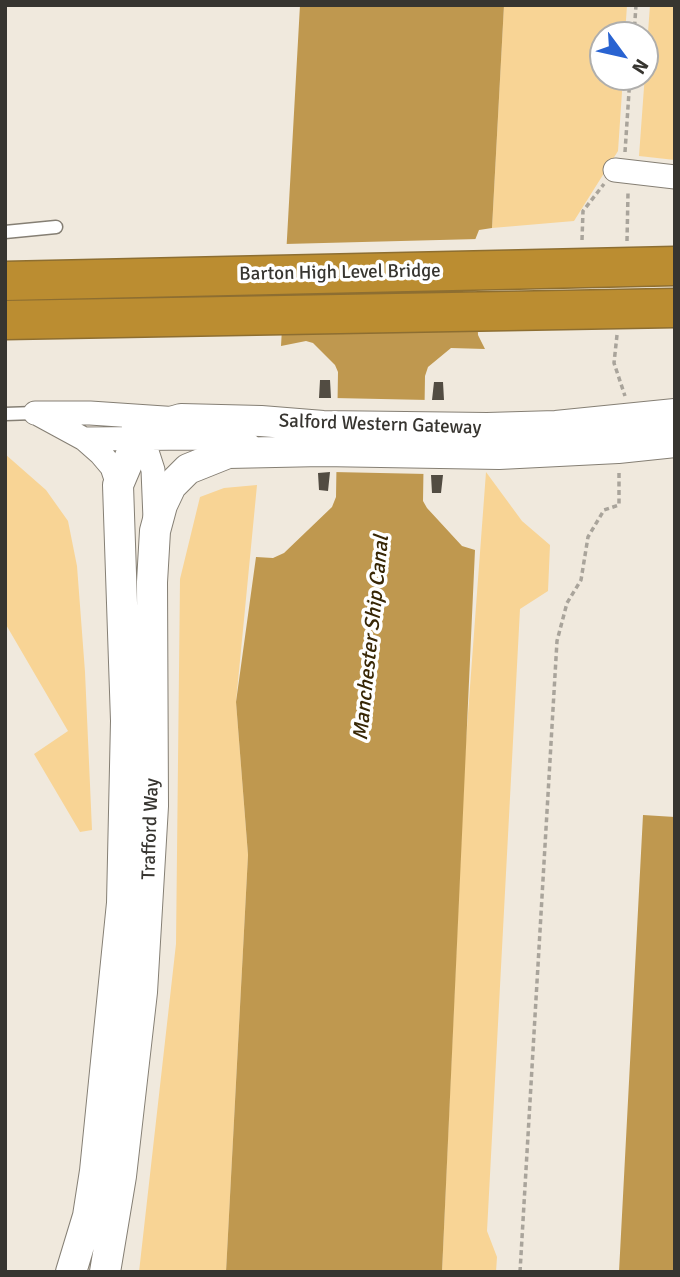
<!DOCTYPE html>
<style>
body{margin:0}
#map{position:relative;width:680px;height:1277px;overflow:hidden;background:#f0e9dd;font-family:Signika,sans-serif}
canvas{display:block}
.frame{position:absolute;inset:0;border:7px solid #373530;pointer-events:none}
.north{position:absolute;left:589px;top:21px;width:70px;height:70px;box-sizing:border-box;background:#fff;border:2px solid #afaeac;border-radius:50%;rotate:123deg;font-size:19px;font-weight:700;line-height:28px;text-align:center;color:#373530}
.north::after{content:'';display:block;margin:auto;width:24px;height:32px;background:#2963d1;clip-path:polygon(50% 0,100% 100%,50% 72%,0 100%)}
</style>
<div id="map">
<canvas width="680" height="1277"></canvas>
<div class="frame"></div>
<div class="north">N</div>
</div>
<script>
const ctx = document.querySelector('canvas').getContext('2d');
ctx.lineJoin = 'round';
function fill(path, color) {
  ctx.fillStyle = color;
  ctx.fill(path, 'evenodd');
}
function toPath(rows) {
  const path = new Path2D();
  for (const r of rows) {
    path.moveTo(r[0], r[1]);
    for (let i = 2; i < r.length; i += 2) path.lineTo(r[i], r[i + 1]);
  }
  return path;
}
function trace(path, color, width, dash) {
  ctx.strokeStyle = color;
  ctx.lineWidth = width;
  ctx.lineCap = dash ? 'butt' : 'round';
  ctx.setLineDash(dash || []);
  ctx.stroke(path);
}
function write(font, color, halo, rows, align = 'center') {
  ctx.font = font + ' Signika,sans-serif';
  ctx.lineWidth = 7;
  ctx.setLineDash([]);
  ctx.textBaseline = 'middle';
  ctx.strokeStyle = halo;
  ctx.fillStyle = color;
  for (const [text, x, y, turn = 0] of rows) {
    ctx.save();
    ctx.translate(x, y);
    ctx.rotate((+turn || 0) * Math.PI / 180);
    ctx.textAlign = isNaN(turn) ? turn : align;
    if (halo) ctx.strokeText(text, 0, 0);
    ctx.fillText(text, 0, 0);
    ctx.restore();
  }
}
fill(toPath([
 [504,5,627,5,625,35,603,35,603,77,623,77,618,151,574,221,492,228],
 [650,5,675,5,675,160,639,156],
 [5,454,46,490,68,521,77,566,85,672,92,830,80,832,34,754,68,731,5,623],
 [486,472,522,521,550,545,548,591,520,609,487,1231,497,1257,496,1272,442,1272,465,754],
 [257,485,236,702,248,855,226,1272,139,1272,176,944,180,579,200,497,224,488]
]), '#f8d495');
fill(toPath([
 [300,5,504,5,492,228,479,230,475,240,478,335,485,349,451,348,428,367,425,376,423,501,427,508,462,546,475,550,442,1272,226,1272,248,855,236,702,256,557,273,558,284,553,332,507,336,497,338,372,335,365,313,343,306,341,281,346],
 [643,815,675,817,675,1272,619,1272]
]), '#bf984f');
fill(toPath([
 [478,239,481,327,278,333,285,244],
 [334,398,428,400,427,474,333,472]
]), '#f0e9dd');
fill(toPath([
 [320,380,330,380,331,398,319,398],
 [434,382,443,382,444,400,432,400],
 [330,472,328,491,319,490,318,473],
 [431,475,443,475,441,493,432,493]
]), '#524c42');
const service = toPath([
 [5,232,56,227],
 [5,414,35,413]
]);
const minor = toPath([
 [615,170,675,177],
 [35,413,90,413,179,419],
 [38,414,84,439,101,454,112,467,118,485],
 [133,430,143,439,153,470,155,519],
 [84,439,197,438,242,442,249,445]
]);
const tertiary = toPath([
 [71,1272,88,1216,95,1171,122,903,126,721,118,485,132,452,143,439,164,424,181,419,261,421,323,426,487,428,556,426,675,414],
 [105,1272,121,1176,142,992,153,806,152,582,155,531,162,505,171,486,188,469,228,453,322,451,499,454,618,448,675,442]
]);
trace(service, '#857f74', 15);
trace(minor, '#857f74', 25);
trace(tertiary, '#857f74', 32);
trace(toPath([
 [634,35,636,5],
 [625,152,630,77],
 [582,240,583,211,604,184],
 [627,241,628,193],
 [617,335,614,363,625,396],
 [520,1272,557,641,567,603,581,580,588,537,604,510,619,505,619,470]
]), '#a9a49b', 3.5, [5, 3.5]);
trace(service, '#fff', 12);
trace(minor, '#fff', 23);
trace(tertiary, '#fff', 30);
const motorwayBridge = toPath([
 [5,281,675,266],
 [5,320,675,308]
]);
trace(motorwayBridge, '#8d6e31', 41, []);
trace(motorwayBridge, '#bb8d31', 38);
write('19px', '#373530', '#fff', [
 ["Barton High Level Bridge",340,273,-1],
 ["Salford Western Gateway",380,425,2],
 ["Trafford Way",151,829,-88]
]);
write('italic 21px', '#372605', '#fff', [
 ["Manchester Ship Canal",372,638,-84]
]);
</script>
